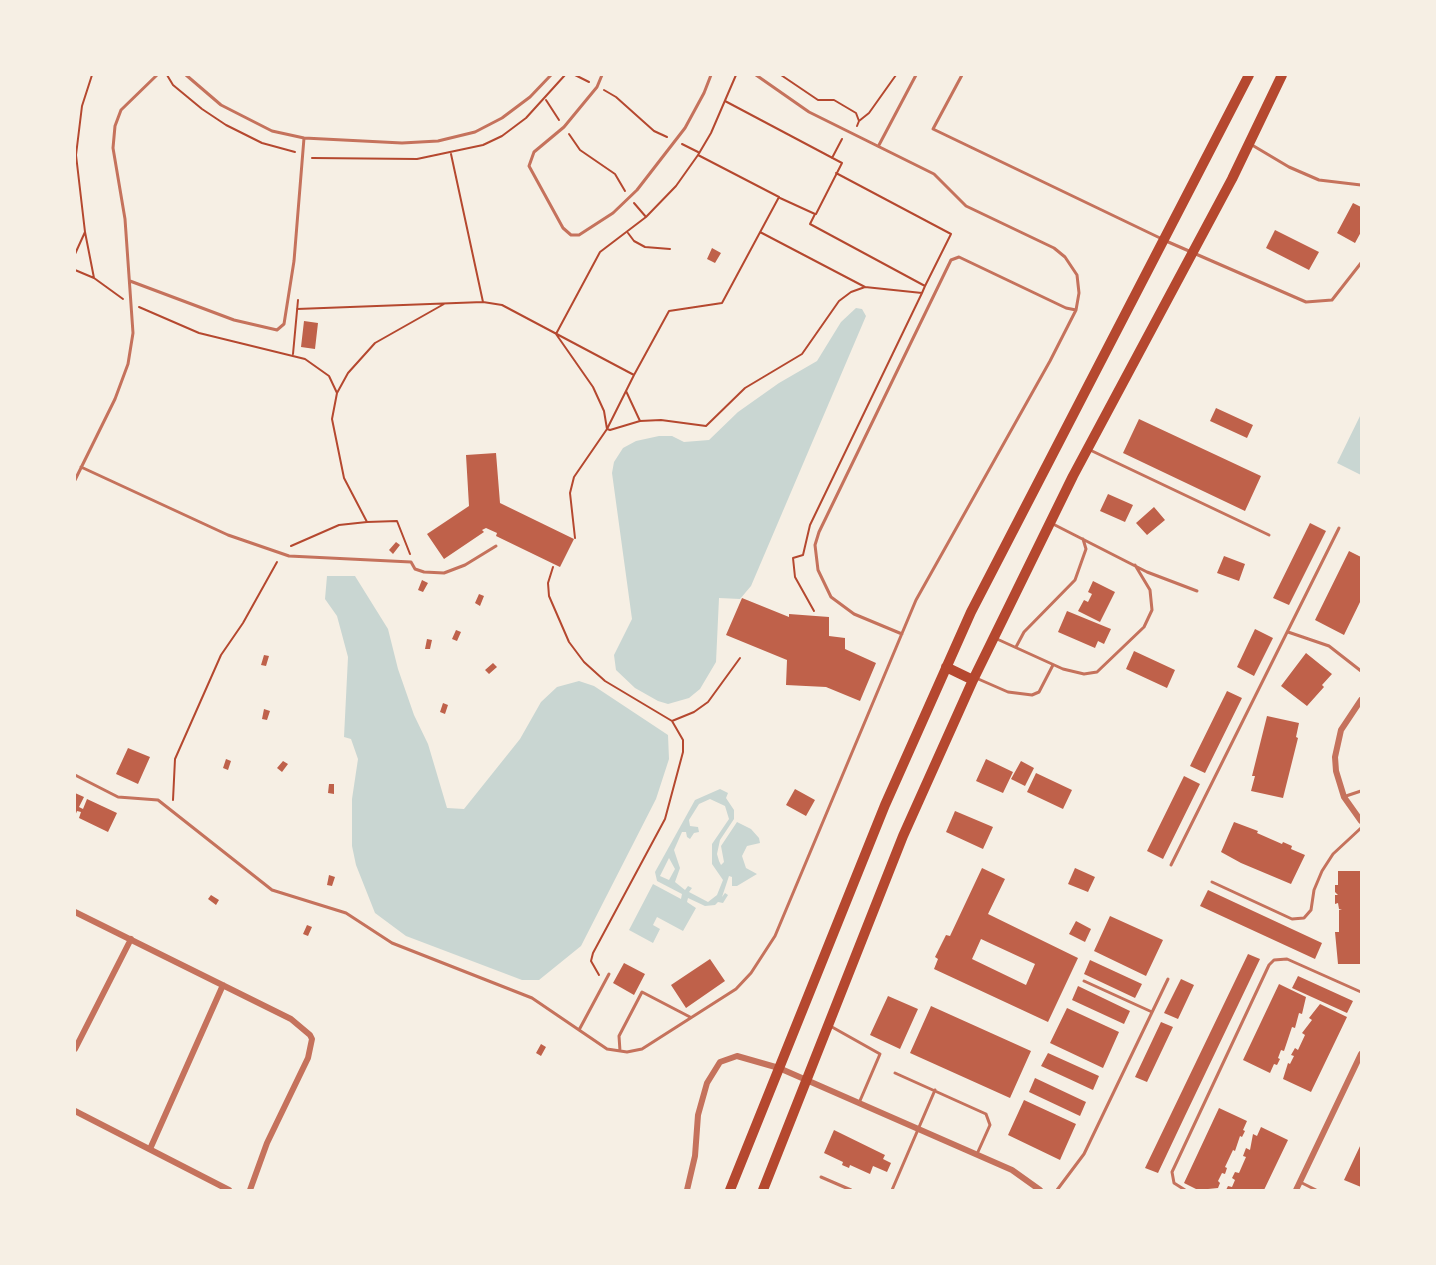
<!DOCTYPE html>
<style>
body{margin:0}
#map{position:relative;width:1436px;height:1265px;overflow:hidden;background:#f6efe4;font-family:Mulish,sans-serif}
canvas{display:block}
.frame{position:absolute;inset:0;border:76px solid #f6efe4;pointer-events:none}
</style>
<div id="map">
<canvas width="1436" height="1265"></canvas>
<div class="frame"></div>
</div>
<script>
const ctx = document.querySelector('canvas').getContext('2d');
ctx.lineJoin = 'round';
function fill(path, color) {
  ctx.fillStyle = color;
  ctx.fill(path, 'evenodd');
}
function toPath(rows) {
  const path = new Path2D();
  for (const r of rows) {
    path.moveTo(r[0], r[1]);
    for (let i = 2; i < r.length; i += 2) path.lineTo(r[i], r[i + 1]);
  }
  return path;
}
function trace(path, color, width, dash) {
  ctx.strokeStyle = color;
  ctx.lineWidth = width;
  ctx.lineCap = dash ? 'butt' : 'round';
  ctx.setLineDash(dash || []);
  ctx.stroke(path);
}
fill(toPath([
 [856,308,862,309,866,316,751,586,740,599,719,598,716,662,700,689,689,698,668,704,658,701,635,688,616,670,614,655,632,619,612,473,614,462,623,448,636,441,659,436,672,436,684,442,709,440,738,412,779,383,817,361,841,322],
 [1361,414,1361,475,1337,463],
 [327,576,355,576,388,629,398,669,414,715,428,744,447,808,464,809,520,739,541,702,557,687,579,681,594,686,668,735,669,759,656,799,581,946,539,980,522,980,406,936,375,913,356,865,352,846,352,799,358,759,351,739,344,737,348,657,337,616,325,599],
 [720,789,728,793,726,798,734,810,734,819,720,840,717,854,719,861,721,865,724,862,721,846,737,822,751,829,759,838,760,843,747,846,742,856,746,868,757,874,737,886,732,886,732,877,729,876,722,897,725,893,728,895,723,903,718,902,715,905,705,906,688,898,687,902,696,908,683,931,657,917,653,925,660,929,653,943,629,930,653,884,681,899,682,894,657,881,655,872,695,800],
 [710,799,725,806,729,819,712,844,712,864,723,880,717,895,708,902,689,892,692,888,688,886,685,890,675,882,680,868,674,850,682,832,686,832,687,837,690,839,694,833,699,832,698,827,690,826,689,820,699,804],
 [669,858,675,869,669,880,660,876]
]), '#c9d6d2');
fill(toPath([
 [1353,203,1361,207,1361,232,1355,243,1337,233],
 [1275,230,1319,252,1309,270,1266,248],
 [712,248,721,253,715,263,707,259],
 [304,321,318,323,315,349,301,347],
 [1216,408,1253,425,1247,438,1210,421],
 [1139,419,1261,476,1245,511,1123,453],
 [496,453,500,503,574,539,560,567,496,536,497,533,486,528,482,530,484,532,444,559,427,534,469,506,466,455],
 [1108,494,1133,505,1125,522,1100,511],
 [1154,507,1165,520,1147,535,1136,523],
 [1310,523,1326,531,1289,605,1273,598],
 [396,542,400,545,393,554,389,550],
 [1349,551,1361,557,1361,600,1344,635,1315,620],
 [1224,556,1245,564,1239,581,1217,573],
 [422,580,428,583,423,592,418,590],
 [1093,581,1115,592,1100,622,1078,611,1084,600,1088,602,1092,594,1088,592],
 [479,594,484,596,480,606,475,603],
 [742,598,789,617,789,614,829,617,829,636,845,638,845,649,876,663,860,701,826,687,786,685,787,660,726,635],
 [1067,611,1111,629,1104,644,1098,641,1095,648,1058,632],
 [1255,629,1273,638,1254,676,1237,667],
 [456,630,461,632,457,641,452,639],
 [427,639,432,640,430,649,425,649],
 [1134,651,1175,670,1167,688,1126,669],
 [1306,653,1332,674,1322,685,1324,687,1307,706,1281,686],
 [264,655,269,656,266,666,261,665],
 [493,663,497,667,489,674,485,670],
 [1227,691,1242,698,1205,773,1190,766],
 [443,703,448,705,445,714,440,712],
 [264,709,270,711,267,720,262,719],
 [1267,716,1299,723,1296,737,1298,738,1283,798,1251,791,1255,776,1252,776],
 [128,748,150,757,138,784,116,774],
 [226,759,231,761,228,770,223,768],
 [986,759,1013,772,1003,793,976,781],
 [283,761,288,764,282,772,277,768],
 [1021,761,1034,768,1025,786,1011,779],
 [1036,773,1072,790,1063,809,1027,792],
 [1184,776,1200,784,1163,859,1147,851],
 [329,784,334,784,334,794,328,793],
 [795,789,815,800,806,816,786,805],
 [75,793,84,797,79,807,83,809,87,799,117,813,108,832,79,818,81,812,77,811,75,816],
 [955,811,993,827,983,849,946,832],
 [1234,822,1258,831,1257,833,1282,844,1283,842,1292,846,1291,849,1305,855,1291,884,1241,863,1221,852],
 [982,868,1005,879,988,914,1078,958,1048,1022,934,969,938,959,935,957,946,935,950,936],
 [981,939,1035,964,1026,985,972,959],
 [1075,868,1095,877,1088,892,1068,884],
 [1338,871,1361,871,1361,964,1338,964,1335,932,1339,932,1339,910,1342,910,1339,909,1338,903,1335,904,1335,895,1338,895,1335,892,1335,885,1338,885],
 [329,875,335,877,332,886,327,885],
 [1208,890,1322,943,1315,959,1200,906],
 [211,895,219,900,216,905,208,899],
 [1110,916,1163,940,1146,976,1094,951],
 [1076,921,1091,929,1085,942,1069,934],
 [307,925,312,927,308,936,303,934],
 [1248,954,1260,959,1184,1118,1158,1173,1145,1168],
 [710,959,725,981,686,1008,671,985],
 [1090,960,1142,984,1135,998,1084,974],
 [624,963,645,974,634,995,613,983],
 [1298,976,1353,1001,1347,1013,1292,988],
 [1181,979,1194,985,1178,1019,1164,1013],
 [1279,984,1306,997,1302,1014,1299,1013,1295,1028,1292,1027,1284,1051,1281,1050,1278,1058,1280,1059,1277,1065,1274,1064,1270,1073,1243,1060],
 [1078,986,1130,1011,1124,1024,1072,1000],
 [888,996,918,1009,900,1049,870,1035],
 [1320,1004,1347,1017,1311,1092,1283,1079,1288,1063,1290,1064,1294,1056,1291,1055,1295,1048,1298,1050,1305,1035,1302,1033,1312,1020,1309,1018],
 [931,1006,1031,1051,1010,1098,910,1053],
 [1067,1008,1119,1032,1103,1068,1050,1043],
 [1161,1022,1173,1027,1147,1082,1135,1077],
 [541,1044,546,1047,541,1056,536,1053],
 [1048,1053,1099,1076,1093,1090,1041,1066],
 [1035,1078,1086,1102,1080,1116,1029,1092],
 [1024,1100,1076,1124,1060,1160,1008,1135],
 [1219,1108,1247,1121,1243,1130,1245,1131,1242,1137,1240,1136,1235,1151,1233,1150,1225,1167,1227,1168,1225,1174,1222,1173,1218,1181,1220,1183,1218,1188,1198,1190,1184,1183],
 [1261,1127,1288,1140,1264,1190,1226,1190,1228,1186,1232,1187,1235,1180,1232,1178,1235,1172,1239,1173,1246,1157,1243,1156,1246,1148,1250,1150,1253,1134,1257,1136],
 [834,1130,885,1155,883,1159,891,1163,887,1172,873,1166,870,1174,850,1165,849,1168,842,1165,843,1162,824,1153],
 [1361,1144,1361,1187,1344,1180]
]), '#bf614a');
trace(toPath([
 [167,75,173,85,202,109,226,125,262,143,295,152],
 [575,75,589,82],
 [781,75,818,100,834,100,856,113,859,121,857,126],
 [604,90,616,97,654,131,667,137],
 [546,100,559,120],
 [725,101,842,163,816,214],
 [859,121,869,113,896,75],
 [569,134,580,150,615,174,625,191],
 [682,144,698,152],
 [312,158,417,159,483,145,502,136,526,118,565,75],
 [832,158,842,139],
 [836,173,951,234,925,286],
 [780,198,815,214,810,224,925,286,922,293,865,287],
 [634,203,646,217],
 [85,232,76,155,82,106,92,75],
 [628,233,634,241,645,247,670,249],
 [75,254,85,232,94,278],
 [75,270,94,278,123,299],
 [483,302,502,305,634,375,669,311,722,303,779,197,698,155,711,133,736,75],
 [139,307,199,333,305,359,329,376,337,393,348,373,375,343,444,304],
 [297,309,483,302,451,154],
 [293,354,298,300],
 [634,375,607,429,610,430,640,421,661,420,706,426,745,388,802,354,839,301,851,292,865,287,760,232],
 [626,391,640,421],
 [337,393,332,419,344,478,367,522,397,521,410,554],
 [575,538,570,493,574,477,607,429,604,411,593,387,556,334,600,252,646,217,676,186,698,155],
 [291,546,339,525,367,522],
 [553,567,548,583,549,596,569,642,584,662,605,681,672,721,683,740,683,752,665,819,593,953,591,961,599,975],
 [814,611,795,577,793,558,803,555,810,525,922,293],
 [672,721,694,712,708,702,740,658],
 [173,800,175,759,221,655,243,623,277,562]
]), '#b5482f', 2);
trace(toPath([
 [186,75,221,105,272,131,304,138,402,143,438,141,475,132,502,118,530,97,551,75],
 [602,75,597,87,564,127,534,152,529,166,563,228,571,235,579,235,613,213,637,190,685,128,704,93,711,75],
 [962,75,933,129,1160,238],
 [879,145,916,75],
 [1252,145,1289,167,1319,180,1361,185],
 [1166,241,1306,302,1332,300,1361,263],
 [130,281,234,320,277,330,284,324,294,261,304,138],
 [1090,450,1269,535],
 [81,467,228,535,289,556,411,562,415,569,424,572,444,573,465,565,496,546],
 [75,480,115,399,128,364,133,333,125,219,113,148,115,126,121,110,157,75],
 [1051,523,1147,572,1197,591],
 [1288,632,1329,646,1361,671],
 [902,634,854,614,831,597,818,570,815,545,819,532,951,260,959,257,1066,308,1076,310],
 [997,639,1063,669,1084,674,1097,672,1144,627,1152,610,1150,590,1135,565],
 [1016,647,1024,632,1075,580,1086,549,1083,539],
 [976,678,1008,692,1032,695,1039,692,1053,665],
 [75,775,118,797,158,800,272,890,346,913,392,943,532,998,607,1049,627,1052,642,1049,736,989,751,973,775,936,916,600,1050,361,1076,310,1079,293,1077,275,1065,257,1054,248,966,206,934,174,809,112,756,75],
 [1346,796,1361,791],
 [1171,865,1339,528],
 [1212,882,1292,919,1304,918,1311,910,1314,890,1322,871,1333,854,1361,828],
 [1084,981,1152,1012],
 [832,1027,880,1054,859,1103],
 [579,1030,609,974],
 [620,1051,619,1036,642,992,690,1017],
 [895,1073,986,1114,990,1125,977,1154],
 [821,1177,851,1190],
 [1300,1182,1316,1190],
 [892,1190,935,1090],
 [1057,1190,1084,1154,1168,979],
 [1185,1190,1174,1183,1172,1172,1269,965,1274,960,1287,959,1361,992]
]), '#c5725c', 3);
trace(toPath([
 [1361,700,1341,730,1335,757,1336,771,1344,797,1361,821],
 [75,912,291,1019,310,1035,312,1039,308,1058,267,1143,250,1190],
 [75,1049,131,939],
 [75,1111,229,1190],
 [150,1149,223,985],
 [687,1190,695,1156,698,1115,707,1083,720,1062,737,1056,779,1068,1012,1170,1040,1190],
 [1296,1190,1361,1054]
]), '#c5725c', 6);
trace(toPath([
 [946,667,973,680],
 [730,1190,885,805,971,612,1249,75],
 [763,1190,903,836,973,680,1073,476,1232,179,1282,75]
]), '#b5482f', 10);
</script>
